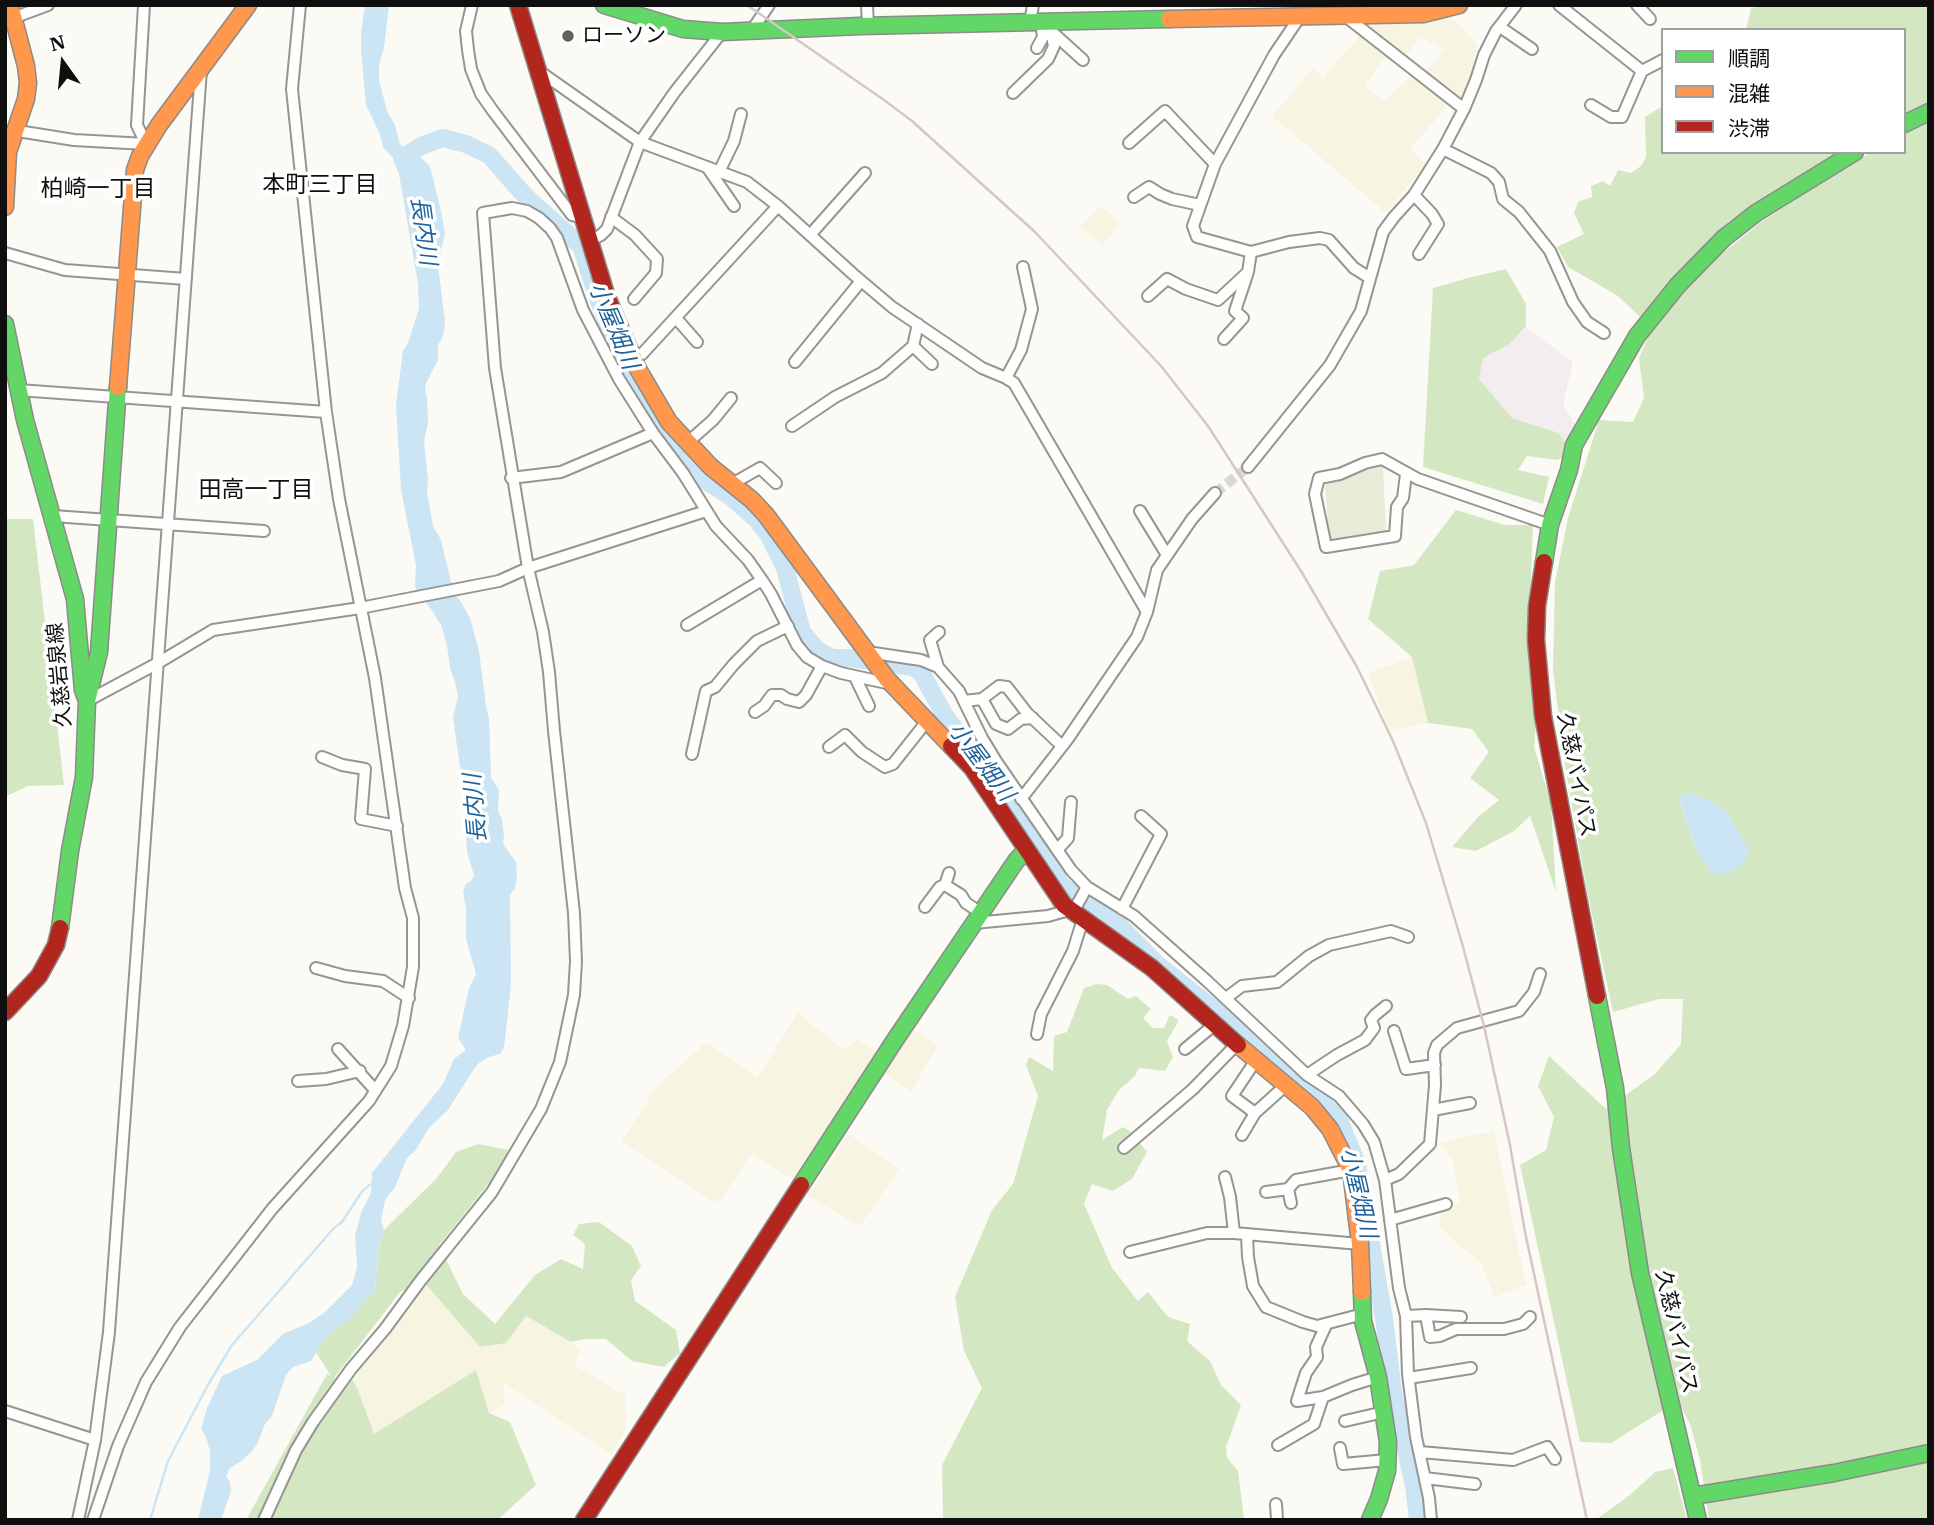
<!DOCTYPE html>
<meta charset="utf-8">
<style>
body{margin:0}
#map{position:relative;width:1934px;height:1525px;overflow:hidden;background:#fbfaf4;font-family:"IBM Plex Serif","Noto Sans JP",serif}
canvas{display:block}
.frame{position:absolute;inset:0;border:7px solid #0f0f0f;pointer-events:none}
.legend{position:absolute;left:1661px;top:28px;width:245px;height:126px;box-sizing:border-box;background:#fff;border:2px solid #9f9f9f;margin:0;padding:9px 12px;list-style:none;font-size:21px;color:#0f0f0f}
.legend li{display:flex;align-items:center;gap:14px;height:35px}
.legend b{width:35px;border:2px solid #9f9f9f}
.north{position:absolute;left:28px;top:28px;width:70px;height:70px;-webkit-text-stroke:5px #fff;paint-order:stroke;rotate:345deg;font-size:19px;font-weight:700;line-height:28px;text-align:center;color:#0f0f0f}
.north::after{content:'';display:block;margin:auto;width:24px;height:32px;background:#0f0f0f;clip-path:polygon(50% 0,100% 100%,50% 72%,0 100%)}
</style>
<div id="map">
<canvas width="1934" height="1525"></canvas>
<div class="frame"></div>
<ul class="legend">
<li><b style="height:9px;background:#63d668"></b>順調</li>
<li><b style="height:9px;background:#ff974d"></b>混雑</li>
<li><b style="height:9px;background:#b3261e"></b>渋滞</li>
</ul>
<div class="north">N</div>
</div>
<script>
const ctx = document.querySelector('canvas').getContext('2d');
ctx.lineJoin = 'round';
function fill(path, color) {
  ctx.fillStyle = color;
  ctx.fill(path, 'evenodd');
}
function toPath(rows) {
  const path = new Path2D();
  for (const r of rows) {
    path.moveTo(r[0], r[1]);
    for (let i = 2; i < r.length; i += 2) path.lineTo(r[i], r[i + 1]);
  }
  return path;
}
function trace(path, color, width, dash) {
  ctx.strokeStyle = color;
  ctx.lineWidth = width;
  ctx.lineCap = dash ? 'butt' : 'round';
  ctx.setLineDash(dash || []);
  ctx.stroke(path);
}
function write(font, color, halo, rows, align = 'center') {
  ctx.font = font + ' "IBM Plex Serif","Noto Sans JP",serif';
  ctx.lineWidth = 7;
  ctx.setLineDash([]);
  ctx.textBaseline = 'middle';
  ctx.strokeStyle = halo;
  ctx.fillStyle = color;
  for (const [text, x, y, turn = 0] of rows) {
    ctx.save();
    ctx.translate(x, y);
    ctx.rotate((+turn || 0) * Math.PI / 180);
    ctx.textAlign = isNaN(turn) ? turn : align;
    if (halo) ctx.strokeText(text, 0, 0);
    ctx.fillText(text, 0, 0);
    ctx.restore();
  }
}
fill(toPath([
 [1526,327,1573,362,1563,405,1575,424,1566,445,1559,433,1512,418,1478,379,1483,358,1510,344]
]), '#f3edf0');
fill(toPath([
 [1451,17,1477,44,1472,72,1461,100,1426,72,1445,50,1420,37,1406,55,1362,21],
 [1361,34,1386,56,1365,86,1384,102,1412,75,1448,106,1410,148,1426,164,1386,213,1272,116,1313,68,1323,78],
 [1100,206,1121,223,1102,245,1080,227],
 [1412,657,1428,723,1389,730,1368,673],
 [798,1013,844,1050,858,1039,876,1052,793,1179,751,1154,718,1204,621,1142,657,1086,707,1042,757,1078],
 [910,1028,938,1046,911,1091,883,1072],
 [1494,1131,1526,1285,1494,1297,1481,1263,1450,1237,1439,1225,1442,1213,1460,1203,1453,1160,1439,1143],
 [849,1134,899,1168,860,1226,808,1196],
 [426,1283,480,1347,506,1343,525,1316,571,1342,581,1351,574,1365,625,1395,626,1429,611,1455,503,1383,505,1405,489,1413,476,1371,374,1434,360,1395,353,1380]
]), '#f7f5e1');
fill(toPath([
 [1758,5,1929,5,1929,1520,1709,1520,1700,1460,1690,1424,1678,1401,1611,1443,1580,1442,1520,1165,1546,1150,1554,1117,1538,1086,1549,1056,1606,1109,1655,1074,1681,1044,1683,999,1659,999,1613,1012,1587,891,1564,760,1553,670,1555,582,1568,518,1599,420,1633,422,1644,398,1639,358,1652,328,1703,269,1764,220,1871,152,1904,152,1904,30,1746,30,1751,9],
 [1692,793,1728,813,1735,829,1697,852,1678,798],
 [1661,107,1663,107,1663,152,1841,152,1729,221,1712,245,1640,317,1618,296,1568,267,1557,247,1584,234,1574,213,1578,202,1592,197,1591,186,1603,181,1610,186,1618,170,1631,173,1641,166,1646,157,1645,117],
 [1506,269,1526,304,1526,326,1510,344,1483,358,1479,379,1512,418,1559,433,1570,452,1558,460,1527,456,1518,470,1549,477,1543,504,1423,467,1433,288,1468,278],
 [1456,510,1505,525,1533,525,1528,659,1537,708,1534,747,1551,803,1556,892,1530,816,1514,831,1476,851,1452,847,1478,817,1499,800,1470,778,1489,752,1472,729,1428,723,1412,657,1368,619,1380,571,1414,565],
 [5,519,33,519,64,785,28,786,5,797],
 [1097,984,1107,985,1128,999,1136,996,1151,1009,1143,1018,1153,1028,1164,1028,1170,1015,1179,1020,1167,1041,1173,1057,1165,1071,1139,1068,1135,1076,1119,1090,1107,1110,1102,1140,1123,1127,1130,1131,1147,1152,1132,1179,1113,1191,1092,1184,1084,1204,1112,1268,1138,1301,1148,1292,1168,1317,1190,1324,1187,1341,1210,1361,1221,1385,1241,1405,1226,1447,1227,1458,1238,1471,1244,1520,941,1520,943,1518,942,1465,982,1388,964,1351,955,1297,992,1210,1013,1184,1038,1096,1026,1065,1029,1057,1053,1071,1054,1036,1067,1032,1084,988],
 [478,1144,509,1150,493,1178,439,1245,463,1294,495,1324,535,1275,561,1259,583,1269,585,1244,573,1235,579,1224,599,1222,632,1246,641,1266,631,1280,635,1301,676,1330,680,1353,664,1367,632,1361,606,1339,585,1339,571,1342,526,1316,506,1343,480,1347,425,1283,400,1292,334,1378,353,1380,360,1395,374,1434,476,1370,489,1413,510,1422,536,1485,497,1520,246,1520,327,1374,331,1376,316,1352,327,1335,347,1321,375,1290,378,1251,384,1230,437,1178,456,1152],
 [1673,1468,1687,1520,1598,1520,1598,1518,1630,1495,1655,1472]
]), '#d4e7c3');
fill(toPath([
 [1383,465,1386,531,1329,539,1325,481,1357,474]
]), '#e7ecd8');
fill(toPath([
 [365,5,389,5,384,48,379,65,379,80,387,111,395,125,400,144,405,150,418,155,428,164,431,170,442,216,445,233,438,265,445,322,443,336,438,345,438,360,426,383,425,389,427,398,428,422,424,442,428,480,427,492,433,526,441,540,454,594,460,600,470,618,479,651,486,706,489,718,491,778,499,790,498,811,502,819,504,836,503,844,516,862,517,877,515,888,510,895,511,981,508,1013,504,1048,500,1054,489,1057,480,1062,474,1069,448,1110,428,1129,416,1150,407,1158,395,1187,385,1200,381,1221,384,1230,378,1251,375,1290,347,1321,327,1335,311,1361,293,1367,286,1375,272,1416,265,1424,258,1442,252,1451,240,1462,229,1469,226,1477,230,1482,231,1491,221,1520,198,1520,210,1471,210,1451,206,1437,201,1429,207,1408,222,1376,257,1360,283,1334,309,1323,324,1313,352,1285,357,1267,355,1236,361,1213,371,1193,372,1173,443,1084,454,1059,466,1050,458,1038,469,988,476,974,466,939,466,908,463,892,466,884,472,880,474,875,467,852,463,789,453,717,458,697,455,682,450,668,447,645,441,625,433,612,415,587,416,565,401,490,396,405,403,351,408,343,419,308,418,284,399,174,393,158,383,147,380,134,366,105,361,50,361,33],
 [1692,793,1710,801,1728,813,1748,849,1747,860,1732,872,1712,874,1697,852,1678,797]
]), '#cce5f4');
trace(toPath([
 [150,1520,168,1461,209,1383,232,1345,334,1228,342,1222,363,1190,373,1183]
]), '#cce5f4', 2.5);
trace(toPath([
 [402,158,421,146,443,138,466,144,489,155,526,197,581,246,597,296,613,336,660,429,678,457,696,475,730,496,756,519,768,534,785,568,802,632,817,650,832,658,850,658,913,667,922,674,945,716,1012,802,1062,886,1104,910,1157,964,1234,1025,1304,1084,1339,1120,1357,1164,1384,1318,1393,1392,1414,1486,1418,1520]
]), '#cce5f4', 18);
trace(toPath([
 [1215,493,1248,467]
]), '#d8d7d2', 10, [10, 5]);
const street = toPath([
 [144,5,137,125,146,144],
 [472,5,466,31,468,50,471,69,481,94,493,111,572,215,583,217],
 [867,5,868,26],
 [1559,5,1642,71,1663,60],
 [1637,5,1650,19],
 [13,18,48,5],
 [1299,18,1274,55,1215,164,1193,226,1197,237,1251,252,1289,242,1320,238,1329,240,1354,268,1370,278],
 [1349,19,1464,109],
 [1030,22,1033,5],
 [1500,27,1532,49],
 [752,30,769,5],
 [1051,31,1083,60],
 [1037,48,1043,37,1041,22],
 [539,71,640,142,747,182,778,206,853,274,892,307,982,368,1006,378,1014,383,1147,612],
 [1013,93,1048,59,1054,46,1051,31],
 [1591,105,1611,117,1622,117,1642,71],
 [16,129,24,132,74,140,146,144],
 [1129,143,1165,111,1215,164],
 [1443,149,1491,173,1499,182,1503,199,1519,212,1550,251,1573,302,1587,322,1604,333],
 [707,167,734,206],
 [719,172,734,141,741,114],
 [1414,195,1432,214,1438,224,1419,254],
 [1134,197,1149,187,1160,194,1172,199,1200,205],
 [611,217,635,235,657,259,656,273,634,299],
 [810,235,865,173],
 [591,240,601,235,607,229,640,142,674,93,722,32],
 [5,253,65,270,186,279],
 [1148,296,1167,279,1186,289,1218,300,1248,272,1251,252],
 [676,318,697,342],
 [1224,339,1243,318,1235,311,1247,275],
 [913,346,932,364],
 [642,354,778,206],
 [795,362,861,281],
 [1006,378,1021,350,1032,309,1023,267],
 [18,390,326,412],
 [792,426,835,397,882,373,913,346,918,324],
 [687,443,713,420,731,398],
 [1248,467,1330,365,1361,311,1383,232,1394,217,1414,195,1443,149,1464,109,1476,80,1484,55,1496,31,1516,5],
 [1406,474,1403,498,1397,507,1395,536,1326,547,1315,494,1319,478,1340,474,1365,463,1382,459,1418,479,1550,525],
 [511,478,561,472,653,433],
 [732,484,760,468,776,483],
 [1140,511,1167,555],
 [53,516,264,531],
 [687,625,762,580],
 [867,652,921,660,938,667,959,691,982,738,996,761,1071,870,1087,887,1134,916,1207,981,1307,1075,1339,1096,1363,1124,1374,1142,1385,1180,1399,1288,1406,1316,1408,1374,1416,1437,1429,1498,1431,1520],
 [938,667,930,640,939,632],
 [855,677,869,706],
 [982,699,996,724,1008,729,1021,719,1033,718],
 [87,701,158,663,213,630,360,608,499,581,528,568,706,511],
 [964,701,982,699,999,686,1007,687,1027,713,1062,746],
 [755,712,764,706,772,695,781,695,787,699,799,702,806,695,822,666],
 [829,747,845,735,862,752,885,767,893,764,927,721],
 [692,754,706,691,715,687,734,664,757,641,788,626],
 [322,757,342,765,365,769,361,819,397,826],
 [1021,799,1067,740,1137,637,1147,612,1157,570,1192,519,1215,493],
 [1057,850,1068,838,1071,802],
 [949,873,945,885,961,895,966,903,981,913],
 [925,907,940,887,945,885],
 [1122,909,1161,834,1141,816],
 [1073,912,1087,887],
 [974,923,1048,916,1069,910],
 [316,968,345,976,383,981,409,998],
 [1226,998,1242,986,1277,982,1309,956,1329,945,1391,931,1408,937],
 [1394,1031,1406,1069,1435,1065],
 [1037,1034,1041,1014,1073,951,1083,919],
 [338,1049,375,1090],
 [1185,1049,1214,1025],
 [1307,1075,1337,1055,1365,1040,1374,1028,1371,1020,1375,1015,1386,1006],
 [298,1081,326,1079,360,1071],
 [1433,1110,1470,1103],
 [1255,1113,1232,1096,1256,1060],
 [1242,1135,1255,1113,1286,1085],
 [1124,1148,1193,1089,1237,1044],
 [1225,1177,1230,1197,1234,1233],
 [1385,1180,1399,1174,1430,1144,1435,1085,1434,1053,1437,1045,1457,1028,1519,1011,1534,992,1540,974],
 [1266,1192,1288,1189],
 [1291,1203,1288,1189,1296,1180,1351,1170],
 [1390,1220,1446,1204],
 [1247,1236,1248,1257,1253,1286,1266,1307,1303,1322,1317,1326,1363,1314],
 [1130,1252,1207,1233,1234,1233,1360,1244],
 [1426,1315,1461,1317],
 [1406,1316,1426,1315,1430,1337,1440,1336,1456,1329,1504,1329,1523,1324,1530,1317],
 [1409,1378,1471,1368],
 [1323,1397,1297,1401,1306,1373,1317,1357,1316,1347,1326,1325],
 [5,1411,95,1440],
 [1345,1421,1384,1412],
 [1278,1445,1314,1424,1323,1397,1352,1385,1378,1377],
 [1340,1448,1343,1464,1387,1460],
 [1420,1452,1513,1460,1547,1447,1555,1459],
 [1425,1478,1475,1484],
 [1276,1504,1277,1520],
 [78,1520,95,1440,109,1332,201,70],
 [93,1520,118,1446,146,1382,180,1327,272,1209,369,1101,391,1066,403,1026,413,967,413,918,405,888,375,678,339,499,326,412,292,89,300,5],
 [264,1520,296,1450,313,1422,351,1369,385,1329,421,1280,492,1192,541,1109,560,1062,574,995,576,961,574,913,554,731,549,672,543,632,528,568,495,368,483,213,512,208,527,211,539,218,550,228,557,238,583,310,619,379,653,433,683,473,716,526,748,560,762,580,771,594,797,645,807,657,822,666,841,673,891,684]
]);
const fast = toPath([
 [604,5,683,29,722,32,860,26,1169,19],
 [1904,124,1929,112],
 [5,324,25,420,75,599,83,690,87,701,84,777,70,851,60,928],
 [1544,562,1550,525,1569,470,1574,445,1637,336,1678,285,1724,238,1756,213,1855,152],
 [87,701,99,652,118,387],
 [1597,996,1615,1088,1621,1148,1640,1273,1698,1520],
 [801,1185,895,1040,1016,861,1026,850],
 [1362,1292,1363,1321,1378,1377,1388,1442,1387,1471,1379,1499,1370,1520],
 [1693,1496,1834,1473,1929,1453]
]);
const slow = toPath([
 [1169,19,1423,14,1459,5],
 [5,207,8,152,26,99,28,83,26,66,10,5],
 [615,316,638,369,669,422,711,467,752,500,766,515,887,679,951,746],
 [118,387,135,170,140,156,159,125,248,5],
 [1238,1045,1312,1107,1330,1129,1351,1170,1360,1244,1362,1292]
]);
const jam = toPath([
 [518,5,606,294,615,316],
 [1544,562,1537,606,1536,640,1543,716,1597,996],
 [951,746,972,768,1064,905,1152,968,1238,1045],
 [5,1012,39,976,56,945,60,928],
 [584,1520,801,1185]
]);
trace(street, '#959592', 14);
trace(fast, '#8c8b89', 19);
trace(slow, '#8c8b89', 19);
trace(jam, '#8c8b89', 19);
trace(street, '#fefefd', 10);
trace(fast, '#63d668', 16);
trace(slow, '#ff974d', 16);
trace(jam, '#b3261e', 16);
trace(toPath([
 [747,5,884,100,912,121,1035,232,1161,366,1208,426,1301,571,1357,667,1393,741,1426,823,1462,943,1484,1026,1510,1145,1525,1232,1587,1520]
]), '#d7c6c6', 2.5);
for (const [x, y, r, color] of [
 [568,36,7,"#62615f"]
]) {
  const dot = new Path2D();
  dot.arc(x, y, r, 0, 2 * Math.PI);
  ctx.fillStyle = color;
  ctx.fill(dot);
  trace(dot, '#fff', 2.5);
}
write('21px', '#0f0f0f', '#fff', [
 ["ローソン",582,36]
], 'left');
write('21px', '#0f0f0f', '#fff', [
 ["久慈岩泉線",60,675,-95],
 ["久慈バイパス",1576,775,79],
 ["久慈バイパス",1676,1332,77]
]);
write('23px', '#0f0f0f', '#fff', [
 ["本町三丁目",320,185],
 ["柏崎一丁目",98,189],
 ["田高一丁目",256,490]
]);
write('italic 23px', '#1d629c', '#fff', [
 ["長内川",423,231,82],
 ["小屋畑川",613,326,67],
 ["小屋畑川",981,762,53],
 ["長内川",476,808,-95],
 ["小屋畑川",1358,1193,77]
]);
</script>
